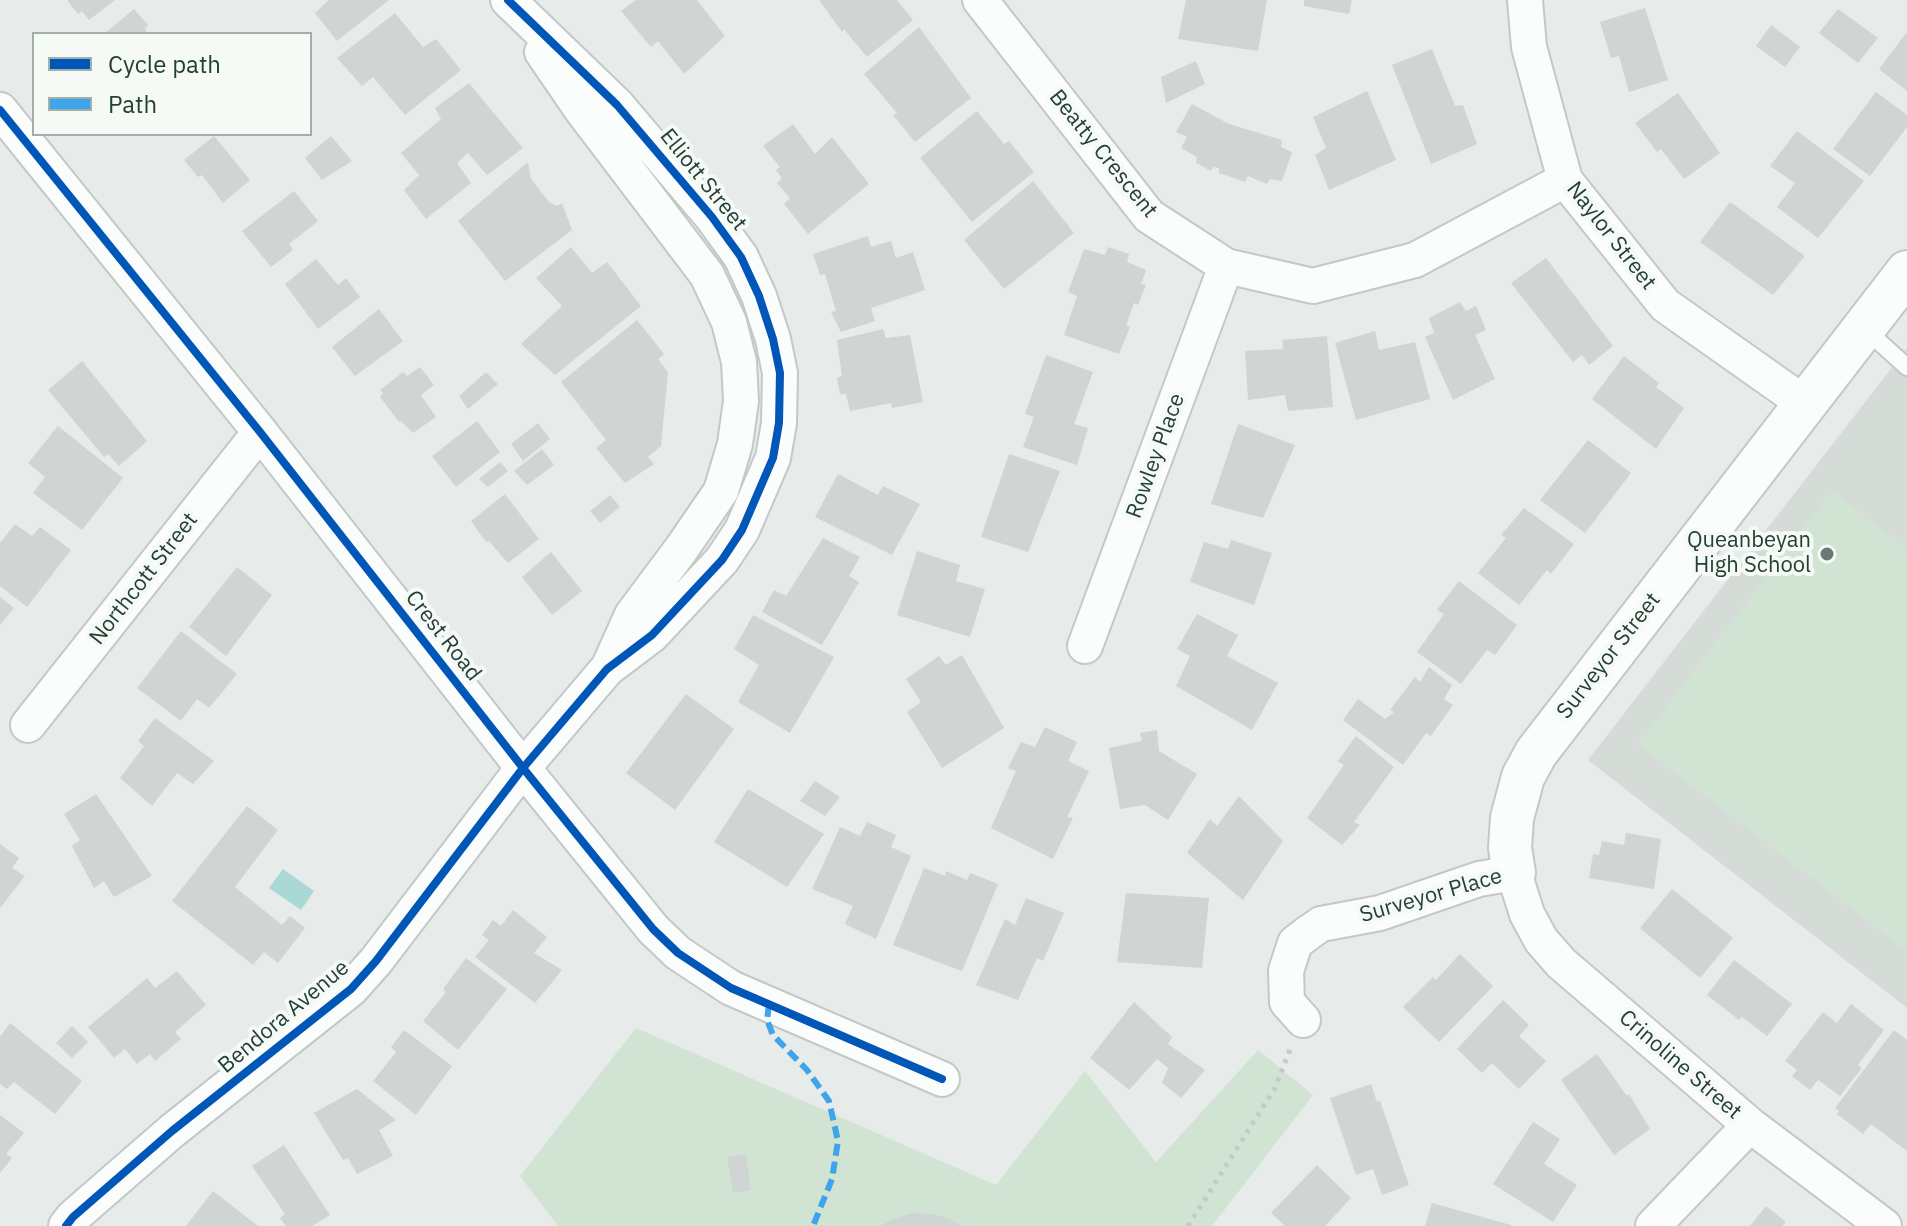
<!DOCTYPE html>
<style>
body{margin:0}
#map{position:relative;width:1907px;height:1226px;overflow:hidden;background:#e7ebe9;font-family:"IBM Plex Sans",sans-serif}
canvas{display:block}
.legend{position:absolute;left:32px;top:32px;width:280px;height:104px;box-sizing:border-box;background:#f5faf7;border:2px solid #a1afa9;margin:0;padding:10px 14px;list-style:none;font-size:24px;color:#243f33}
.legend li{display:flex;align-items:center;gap:16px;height:40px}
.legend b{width:40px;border:2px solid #a1afa9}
</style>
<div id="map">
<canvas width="1907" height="1226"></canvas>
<ul class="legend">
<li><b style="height:10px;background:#0057b8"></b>Cycle path</li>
<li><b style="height:10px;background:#3ea4eb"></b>Path</li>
</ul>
</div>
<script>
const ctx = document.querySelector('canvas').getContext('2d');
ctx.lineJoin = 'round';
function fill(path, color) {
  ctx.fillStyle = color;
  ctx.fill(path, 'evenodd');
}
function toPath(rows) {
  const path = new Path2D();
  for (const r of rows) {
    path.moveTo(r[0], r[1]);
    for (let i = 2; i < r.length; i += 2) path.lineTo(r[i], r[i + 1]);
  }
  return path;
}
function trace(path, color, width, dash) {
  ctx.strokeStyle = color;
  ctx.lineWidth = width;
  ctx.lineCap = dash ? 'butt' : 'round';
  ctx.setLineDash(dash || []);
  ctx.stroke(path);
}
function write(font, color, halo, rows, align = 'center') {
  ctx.font = font + ' "IBM Plex Sans",sans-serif';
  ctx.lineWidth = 8;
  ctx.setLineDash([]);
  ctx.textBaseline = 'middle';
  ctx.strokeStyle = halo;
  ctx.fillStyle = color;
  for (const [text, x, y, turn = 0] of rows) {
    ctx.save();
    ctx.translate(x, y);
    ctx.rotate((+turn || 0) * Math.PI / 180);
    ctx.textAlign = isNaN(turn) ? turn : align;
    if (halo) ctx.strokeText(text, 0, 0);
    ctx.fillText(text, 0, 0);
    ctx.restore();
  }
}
fill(toPath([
 [1907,348,1907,1008,1588,760]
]), '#d5dcd8');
fill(toPath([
 [1832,491,1907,549,1907,951,1638,744],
 [636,1028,996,1185,1085,1071,1156,1162,1258,1050,1313,1095,1212,1226,558,1226,520,1176]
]), '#d1e4d3');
fill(toPath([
 [283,869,314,891,301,910,269,888]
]), '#a9d8d7');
fill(toPath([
 [67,0,115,0,89,20,82,11,78,14],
 [329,0,389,0,337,41,315,13],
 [636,0,697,0,725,36,684,74,658,41,651,47,621,11],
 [819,0,897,0,913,20,867,57,844,29,842,32],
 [1186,0,1267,0,1258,51,1178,39],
 [1304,0,1352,0,1349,14,1304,6],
 [1645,8,1668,80,1629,92,1619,56,1611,58,1600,22],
 [134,9,148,25,145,29,148,34,104,34],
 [1838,9,1878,38,1858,63,1819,33],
 [395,13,423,47,436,39,461,70,405,115,373,77,362,86,337,58],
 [1771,25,1800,47,1785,67,1756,46],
 [919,27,971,98,915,142,893,115,897,113,864,74],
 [1907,32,1907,91,1879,69],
 [1432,49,1455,106,1463,105,1477,144,1431,164,1392,65],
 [1196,61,1205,84,1166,103,1161,77],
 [469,83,523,148,487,175,468,153,457,163,471,183,426,219,404,190,419,175,401,153,441,119,435,108],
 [1367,91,1396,160,1329,190,1315,155,1326,148,1313,117],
 [1876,92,1907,115,1907,127,1870,176,1833,149],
 [1678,93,1720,153,1684,179,1661,149,1657,152,1635,123],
 [1192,104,1229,124,1282,140,1281,147,1292,152,1282,181,1270,179,1267,184,1248,176,1245,182,1219,173,1219,168,1213,167,1211,171,1196,163,1197,157,1181,148,1187,137,1176,132],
 [977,111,1004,144,1009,141,1034,172,972,222,920,158],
 [793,124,815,154,832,137,869,184,808,234,784,204,790,198,777,183,782,178,776,170,780,167,763,146],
 [1797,131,1864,181,1818,238,1777,207,1795,183,1770,166],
 [214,136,250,180,223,203,202,175,198,177,184,160],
 [331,136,352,161,322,180,305,158],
 [528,162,531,179,549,202,557,206,562,203,572,230,505,281,458,221],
 [1033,181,1074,233,1004,289,964,240],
 [294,191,318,221,289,244,293,250,271,267,242,231],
 [1730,202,1805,256,1773,295,1700,242],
 [868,236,871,247,891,241,896,258,913,252,925,290,871,308,875,321,841,332,831,312,836,311,825,274,820,275,813,254],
 [571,247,592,273,607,262,641,306,555,375,521,344,562,306,536,278],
 [1108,247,1129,254,1127,262,1146,270,1141,284,1146,285,1138,305,1134,303,1126,326,1130,327,1119,354,1064,335,1077,296,1068,292,1084,249,1105,255],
 [1546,258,1613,346,1589,365,1582,355,1573,362,1511,283],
 [316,259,338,285,346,278,360,297,318,329,285,284],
 [1460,302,1466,311,1476,306,1486,330,1475,335,1495,379,1453,400,1425,337,1434,333,1429,318],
 [379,309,403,341,355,376,332,347],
 [637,320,664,354,658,359,668,372,661,446,648,457,654,464,625,483,596,448,606,440,561,382],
 [883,329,886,338,910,335,923,402,892,408,891,403,850,411,846,394,840,394,837,378,842,376,837,340],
 [1375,331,1379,350,1415,342,1430,399,1356,420,1335,343],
 [1327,336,1333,407,1288,411,1285,395,1248,400,1245,351,1283,349,1282,340],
 [1046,355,1093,372,1074,424,1088,428,1077,465,1023,447,1034,417,1025,414],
 [1624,356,1659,383,1656,387,1684,408,1656,449,1592,399],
 [82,361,147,441,119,466,108,454,104,457,48,390],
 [420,367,434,385,421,395,436,417,413,433,401,421,399,422,380,397,383,393,380,390,403,372,407,376],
 [486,372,498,384,468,409,459,396],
 [477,421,500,452,456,487,432,456],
 [538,423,550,439,523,461,511,444],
 [1238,424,1295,445,1263,518,1211,504],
 [58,426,123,478,82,530,33,493,45,477,28,463],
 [1588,440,1631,473,1585,533,1540,500],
 [542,449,554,465,527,485,514,471],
 [1009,454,1060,471,1028,552,981,537],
 [500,462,508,471,488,487,479,479],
 [838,474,878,495,883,486,920,504,892,555,815,517],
 [505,494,539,539,508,563,489,541,486,542,471,521],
 [610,495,620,507,600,523,590,511],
 [1524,508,1574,544,1551,574,1547,570,1519,605,1478,573,1506,538,1501,535],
 [15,524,32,536,40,527,71,550,27,607,0,586,0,543],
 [823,538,860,557,849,576,859,582,822,645,762,612,774,590,786,596],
 [1231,540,1272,553,1254,605,1190,582,1204,542,1228,549],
 [917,551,960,565,956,581,985,589,970,637,897,615],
 [551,552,582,591,552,615,522,577],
 [237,567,272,595,226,656,189,627],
 [1459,581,1517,625,1495,655,1487,650,1461,684,1417,652,1444,614,1437,610],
 [0,597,14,608,0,625],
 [1197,614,1238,635,1227,656,1278,683,1252,730,1176,686,1190,656,1177,649],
 [753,615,834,657,790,733,738,702,759,665,734,649],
 [181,631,237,674,209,708,197,699,181,721,137,688],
 [962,655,1004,728,942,768,907,712,921,702,906,679,939,656,946,665],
 [1429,667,1452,685,1444,699,1453,705,1431,736,1426,733,1403,765,1343,720,1358,699,1385,719,1394,712,1390,710,1415,677,1420,682],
 [686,694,734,729,675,810,626,773],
 [155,718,214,761,193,784,177,773,152,806,120,778,144,746,138,741],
 [1045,727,1077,742,1068,761,1089,771,1067,817,1073,818,1053,859,991,828,1016,771,1008,768,1021,742,1035,747],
 [1157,730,1159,751,1197,774,1168,820,1145,805,1120,809,1109,748,1142,741,1140,733],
 [1356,736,1394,767,1354,822,1360,825,1342,845,1307,818,1344,765,1338,761],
 [815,781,840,797,825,816,800,801],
 [748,789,824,834,787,887,714,842],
 [96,794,152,876,114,897,104,881,94,888,72,846,80,840,64,814],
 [1239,796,1283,841,1243,900,1187,853,1210,819,1217,826],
 [247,806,278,830,235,887,282,925,290,916,305,928,278,963,264,952,253,965,172,901],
 [867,822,896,835,891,847,911,856,876,939,845,924,853,906,812,889,840,827,860,836],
 [1626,833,1661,839,1654,889,1589,878,1593,854,1599,855,1602,841,1624,845],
 [0,844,19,858,12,868,25,876,0,908],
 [924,868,945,876,946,871,967,880,970,873,998,884,962,971,893,945],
 [1672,889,1733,938,1700,978,1640,928],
 [1126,893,1209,898,1202,968,1117,962],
 [1026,898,1064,913,1043,961,1037,958,1018,1000,976,985,1005,919,1015,925],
 [513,910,547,937,534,953,562,970,535,1003,475,957,489,940,482,935,493,920,501,926],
 [1460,954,1493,986,1439,1042,1403,1007,1433,977,1436,980],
 [466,958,507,989,458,1050,423,1021,446,992,443,989],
 [1734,960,1792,1004,1767,1036,1742,1017,1739,1020,1707,995],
 [177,971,206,1005,175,1032,181,1039,155,1061,150,1054,137,1064,125,1049,114,1058,88,1027,147,978,155,988],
 [1503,1000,1529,1025,1519,1036,1546,1061,1519,1089,1492,1063,1482,1073,1457,1049],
 [1134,1002,1172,1037,1168,1044,1205,1070,1181,1098,1162,1083,1168,1068,1157,1059,1129,1090,1090,1058],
 [1851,1004,1884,1030,1858,1065,1862,1068,1840,1096,1818,1080,1810,1090,1792,1076,1797,1070,1785,1061,1823,1012,1837,1023],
 [10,1023,82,1081,55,1114,14,1082,7,1089,0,1084,0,1037],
 [72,1026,88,1042,72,1058,56,1043],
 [404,1030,452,1066,416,1115,373,1081,396,1052,391,1047],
 [1894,1030,1907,1040,1907,1151,1871,1124,1863,1134,1837,1114,1839,1111,1835,1108],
 [1597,1054,1627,1096,1629,1094,1650,1129,1614,1155,1561,1080],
 [1371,1084,1377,1102,1380,1101,1409,1185,1382,1195,1373,1169,1356,1175,1330,1098],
 [357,1089,396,1120,379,1130,393,1156,357,1174,348,1158,343,1160,314,1113],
 [0,1115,24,1133,6,1154,12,1158,0,1173],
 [1533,1122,1560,1139,1544,1164,1577,1185,1553,1222,1493,1184],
 [284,1145,330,1215,312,1226,286,1226,280,1218,285,1214,252,1166],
 [746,1154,751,1190,733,1193,727,1157],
 [1317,1165,1351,1198,1325,1226,1285,1226,1271,1213],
 [213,1191,258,1226,186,1226],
 [1432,1203,1511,1225,1511,1226,1425,1226],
 [1766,1206,1786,1222,1782,1226,1750,1226],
 [913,1213,932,1214,950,1219,962,1226,880,1226,895,1218]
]), '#d0d4d2');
const service = toPath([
 [1865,329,1907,367]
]);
const minor = toPath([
 [980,0,1149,216,1226,266,1313,286,1415,260,1565,180],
 [1525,0,1529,47,1565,180,1665,305,1804,403],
 [542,52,581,109,707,275,729,322,739,362,741,401,735,444,721,491,682,548,632,615,609,666],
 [0,110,260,432,523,768,653,929,678,953,731,988,942,1079],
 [1085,646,1226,266],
 [28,725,260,432],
 [1303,1020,1287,1002,1286,971,1295,943,1308,933,1321,924,1380,913,1479,879,1514,873,1527,914,1541,940,1561,963,1750,1125,1884,1226],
 [66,1226,73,1217,172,1131,351,989,376,961,523,768,607,669,652,635,722,560,742,530,773,458,779,423,780,373,773,339,759,296,741,257,712,217,617,105,508,0],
 [1653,1226,1750,1125]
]);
const tertiary = toPath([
 [1514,873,1510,848,1512,818,1523,777,1536,753,1907,272]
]);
trace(service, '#c4c8c6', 20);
trace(minor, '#c4c8c6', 38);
trace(tertiary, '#c4c8c6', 46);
trace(toPath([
 [1188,1226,1275,1088,1291,1047]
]), '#c2cbc6', 5, [4, 6]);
trace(service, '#fbfcfc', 16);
trace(minor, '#fbfcfc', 34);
trace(tertiary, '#fbfcfc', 42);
trace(toPath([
 [769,1005,767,1020,773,1035,807,1070,829,1101,838,1141,832,1179,813,1226]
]), '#3ea4eb', 6, [12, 6]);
trace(toPath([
 [0,110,260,432,523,768,653,929,678,953,731,988,942,1079],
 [66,1226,73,1217,172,1131,351,989,376,961,523,768,607,669,652,635,722,560,742,530,773,458,779,423,780,373,773,339,759,296,741,257,712,217,617,105,508,0]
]), '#0057b8', 8);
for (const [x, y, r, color] of [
 [1827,554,8,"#687b73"]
]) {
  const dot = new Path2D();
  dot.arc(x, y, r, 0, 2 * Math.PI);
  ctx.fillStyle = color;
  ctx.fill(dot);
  trace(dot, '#f5faf7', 3);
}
write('22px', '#243f33', '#f5faf7', [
 ["Beatty Crescent",1103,154,51],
 ["Elliott Street",703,180,51],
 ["Naylor Street",1611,236,52],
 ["Rowley Place",1156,456,-70],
 ["Northcott Street",144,579,-52],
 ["Crest Road",443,636,52],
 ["Surveyor Street",1609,656,-52],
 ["Surveyor Place",1431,896,-16],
 ["Bendora Avenue",284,1017,-40],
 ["Crinoline Street",1680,1065,41]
]);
write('22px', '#243f33', '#f5faf7', [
 ["Queanbeyan",1811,541],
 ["High School",1811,566]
], 'right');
</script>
